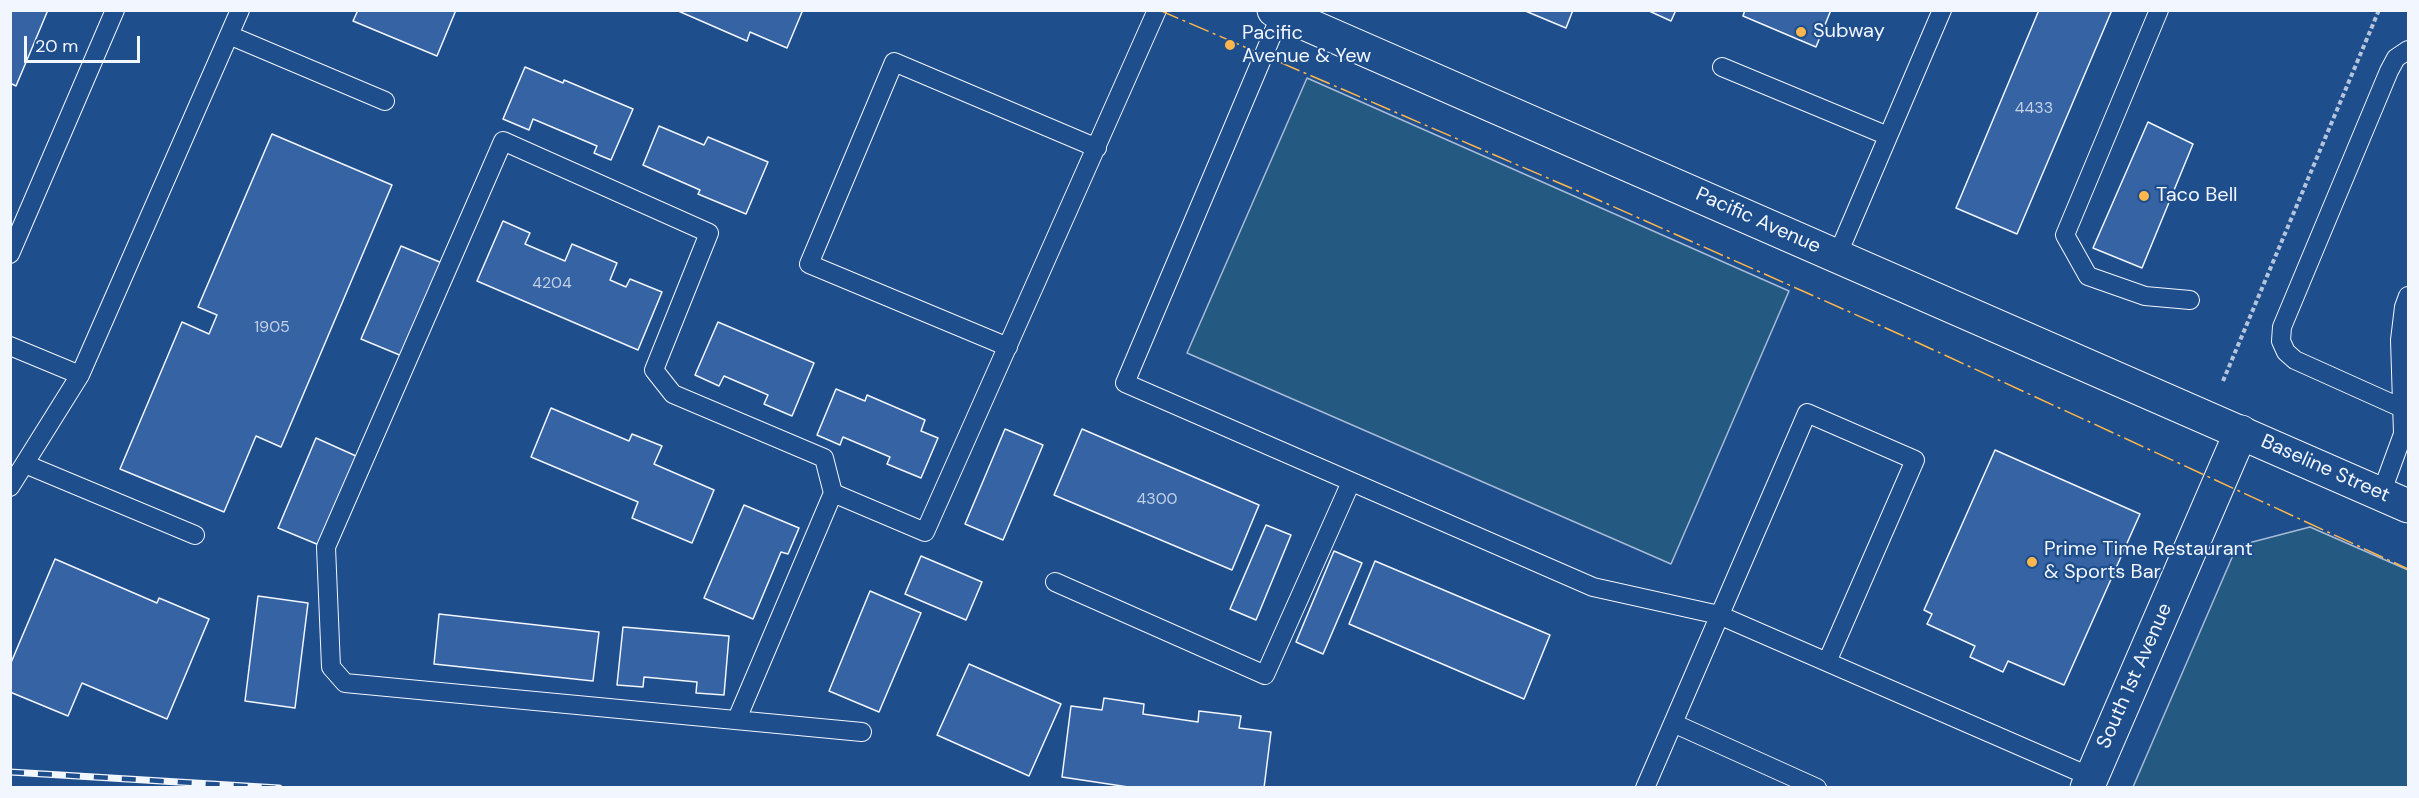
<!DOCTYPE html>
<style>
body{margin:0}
#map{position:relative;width:2419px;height:798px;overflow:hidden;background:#1f4e8c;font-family:"DM Sans",sans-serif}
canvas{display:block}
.frame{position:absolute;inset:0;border:12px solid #f2f6ff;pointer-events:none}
.scale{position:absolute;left:24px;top:36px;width:116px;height:27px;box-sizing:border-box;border:3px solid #f2f6ff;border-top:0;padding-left:8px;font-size:18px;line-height:21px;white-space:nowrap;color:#f2f6ff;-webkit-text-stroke:4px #1f4e8c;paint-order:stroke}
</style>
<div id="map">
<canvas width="2419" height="798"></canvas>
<div class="frame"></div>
<div class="scale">20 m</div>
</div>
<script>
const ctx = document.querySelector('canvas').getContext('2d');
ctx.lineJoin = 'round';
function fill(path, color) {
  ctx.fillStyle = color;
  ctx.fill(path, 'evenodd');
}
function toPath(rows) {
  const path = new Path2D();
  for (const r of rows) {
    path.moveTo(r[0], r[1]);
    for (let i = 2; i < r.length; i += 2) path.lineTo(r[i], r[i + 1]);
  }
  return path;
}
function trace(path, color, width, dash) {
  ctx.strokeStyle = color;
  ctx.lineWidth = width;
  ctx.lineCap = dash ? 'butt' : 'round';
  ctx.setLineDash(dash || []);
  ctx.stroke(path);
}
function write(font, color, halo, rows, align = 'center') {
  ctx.font = font + ' "DM Sans",sans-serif';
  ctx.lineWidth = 4.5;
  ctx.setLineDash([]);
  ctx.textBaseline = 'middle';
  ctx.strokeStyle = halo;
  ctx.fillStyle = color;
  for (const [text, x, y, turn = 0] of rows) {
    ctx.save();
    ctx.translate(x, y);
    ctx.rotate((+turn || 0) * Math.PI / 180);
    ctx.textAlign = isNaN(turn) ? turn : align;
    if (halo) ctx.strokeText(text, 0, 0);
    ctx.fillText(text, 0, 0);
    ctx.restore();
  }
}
const green = toPath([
 [1307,78,1789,291,1671,564,1187,353,1307,78],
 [2310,527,2408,570,2408,787,2133,787,2237,546,2310,527]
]);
fill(green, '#245a82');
trace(green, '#a8bbd7', 1.5);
const building = toPath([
 [10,10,48,10,16,86,10,83,10,10],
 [358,10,456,10,437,56,353,21,358,10],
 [676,10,799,10,802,12,787,48,750,32,747,41,676,10],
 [1523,10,1573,10,1566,28,1523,10],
 [1647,10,1676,10,1671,21,1647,10],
 [1745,10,1831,10,1816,47,1743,16,1745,10],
 [2039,10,2112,10,2017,234,1956,208,2039,10],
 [525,67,563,83,564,80,633,109,611,160,594,153,597,146,533,119,529,130,503,119,525,67],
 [2148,122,2193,144,2142,268,2093,248,2148,122],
 [659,126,704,145,708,137,768,162,746,214,698,194,700,190,643,165,659,126],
 [272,134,392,185,281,447,256,436,224,512,120,469,182,322,209,334,217,315,198,307,272,134],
 [503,221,530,233,525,244,565,261,572,244,617,263,610,280,626,287,630,279,662,292,638,350,477,281,503,221],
 [401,246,442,263,402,356,361,339,401,246],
 [718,322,814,363,792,416,764,404,768,395,724,376,719,386,695,375,718,322],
 [836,389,865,401,867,395,925,420,921,431,938,438,921,478,887,464,890,457,843,437,840,445,817,435,836,389],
 [551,408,629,441,632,434,662,446,654,464,714,490,692,543,632,518,638,502,531,457,551,408],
 [1005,429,1043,445,1003,540,965,524,1005,429],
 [1082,429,1259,505,1232,570,1054,495,1082,429],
 [316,438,356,456,319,545,278,528,316,438],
 [1995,450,2140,514,2064,685,2008,661,2003,672,1970,657,1975,646,1927,624,1932,614,1924,610,1995,450],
 [744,505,799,528,788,554,781,552,753,619,704,598,744,505],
 [1266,525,1291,535,1256,620,1230,609,1266,525],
 [1334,551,1362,563,1323,654,1296,642,1334,551],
 [921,556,982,582,966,620,905,594,921,556],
 [55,559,157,603,159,598,209,619,167,719,82,683,68,716,10,692,10,665,55,559],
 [1375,561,1550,635,1524,699,1349,624,1375,561],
 [870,591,921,613,879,712,829,691,870,591],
 [258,596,308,603,295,708,245,701,258,596],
 [439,614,599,632,593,681,434,664,439,614],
 [623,627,729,636,724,695,696,693,697,682,644,677,643,687,617,685,623,627],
 [969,664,1061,704,1029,776,937,735,969,664],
 [1104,698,1144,704,1143,714,1198,722,1199,711,1241,716,1239,728,1271,732,1264,788,1135,788,1062,777,1071,706,1102,710,1104,698]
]);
fill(building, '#3563a3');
trace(building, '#f2f6ff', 1.5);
const lane = toPath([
 [2159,10,2065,235,2088,276,2145,296,2190,300],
 [1281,14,1125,383,1593,587,1719,615,2091,777],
 [229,35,385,101],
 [1722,67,1888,136],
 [10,254,115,10],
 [1837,256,1942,10],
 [10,346,80,375,10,487],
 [1008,347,809,264,894,62,1097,148],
 [80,375,240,10],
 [2404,409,2295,360,2286,352,2281,341,2282,327,2389,71,2396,58,2408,50],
 [25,464,195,535],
 [2381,494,2403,434,2400,340,2404,307,2408,296],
 [1055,582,1265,675,1351,482],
 [737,719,833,493],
 [1673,723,1817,788],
 [862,732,345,683,331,667,326,547,503,141,709,233,654,370,673,394,824,458,833,493,925,532,1157,10],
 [1645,788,1807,413,1915,460,1827,662]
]);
const street = toPath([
 [2087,788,2241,432]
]);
const highway = toPath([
 [1274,10,2408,506]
]);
trace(lane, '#f2f6ff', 20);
trace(street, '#f2f6ff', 35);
trace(highway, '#f2f6ff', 35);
trace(toPath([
 [2223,381,2379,10]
]), '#b3c4dc', 4, [4.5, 3]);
trace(lane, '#1f4e8c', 18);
trace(street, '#1f4e8c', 33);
trace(highway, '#1f4e8c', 33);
const rail = toPath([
 [10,772,279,788]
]);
trace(rail, '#f2f6ff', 7);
trace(rail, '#1f4e8c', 4.5, [14]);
trace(toPath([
 [1159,10,1594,198,1899,334,2408,569]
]), '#ffb74d', 1.5, [21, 4.5, 3, 4.5]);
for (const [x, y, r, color] of [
 [1801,32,6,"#ffb74d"],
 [1230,45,6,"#ffb74d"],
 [2144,196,6,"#ffb74d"],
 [2032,562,6,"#ffb74d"]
]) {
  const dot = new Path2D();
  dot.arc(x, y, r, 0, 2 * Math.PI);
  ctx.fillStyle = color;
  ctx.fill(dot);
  trace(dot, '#1f4e8c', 2);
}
write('16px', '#c3d1e8', null, [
 ["4433",2034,109],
 ["4204",552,284],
 ["1905",272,328],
 ["4300",1157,500]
]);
write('20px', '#f2f6ff', '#1f4e8c', [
 ["Subway",1813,32],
 ["Pacific",1242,34],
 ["Avenue & Yew",1242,57],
 ["Taco Bell",2156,196],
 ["Prime Time Restaurant",2044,550],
 ["& Sports Bar",2044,573]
], 'left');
write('20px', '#f2f6ff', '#1f4e8c', [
 ["Pacific Avenue",1758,221,24],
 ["Baseline Street",2325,469,24],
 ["South 1st Avenue",2135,676,-66]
]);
</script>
